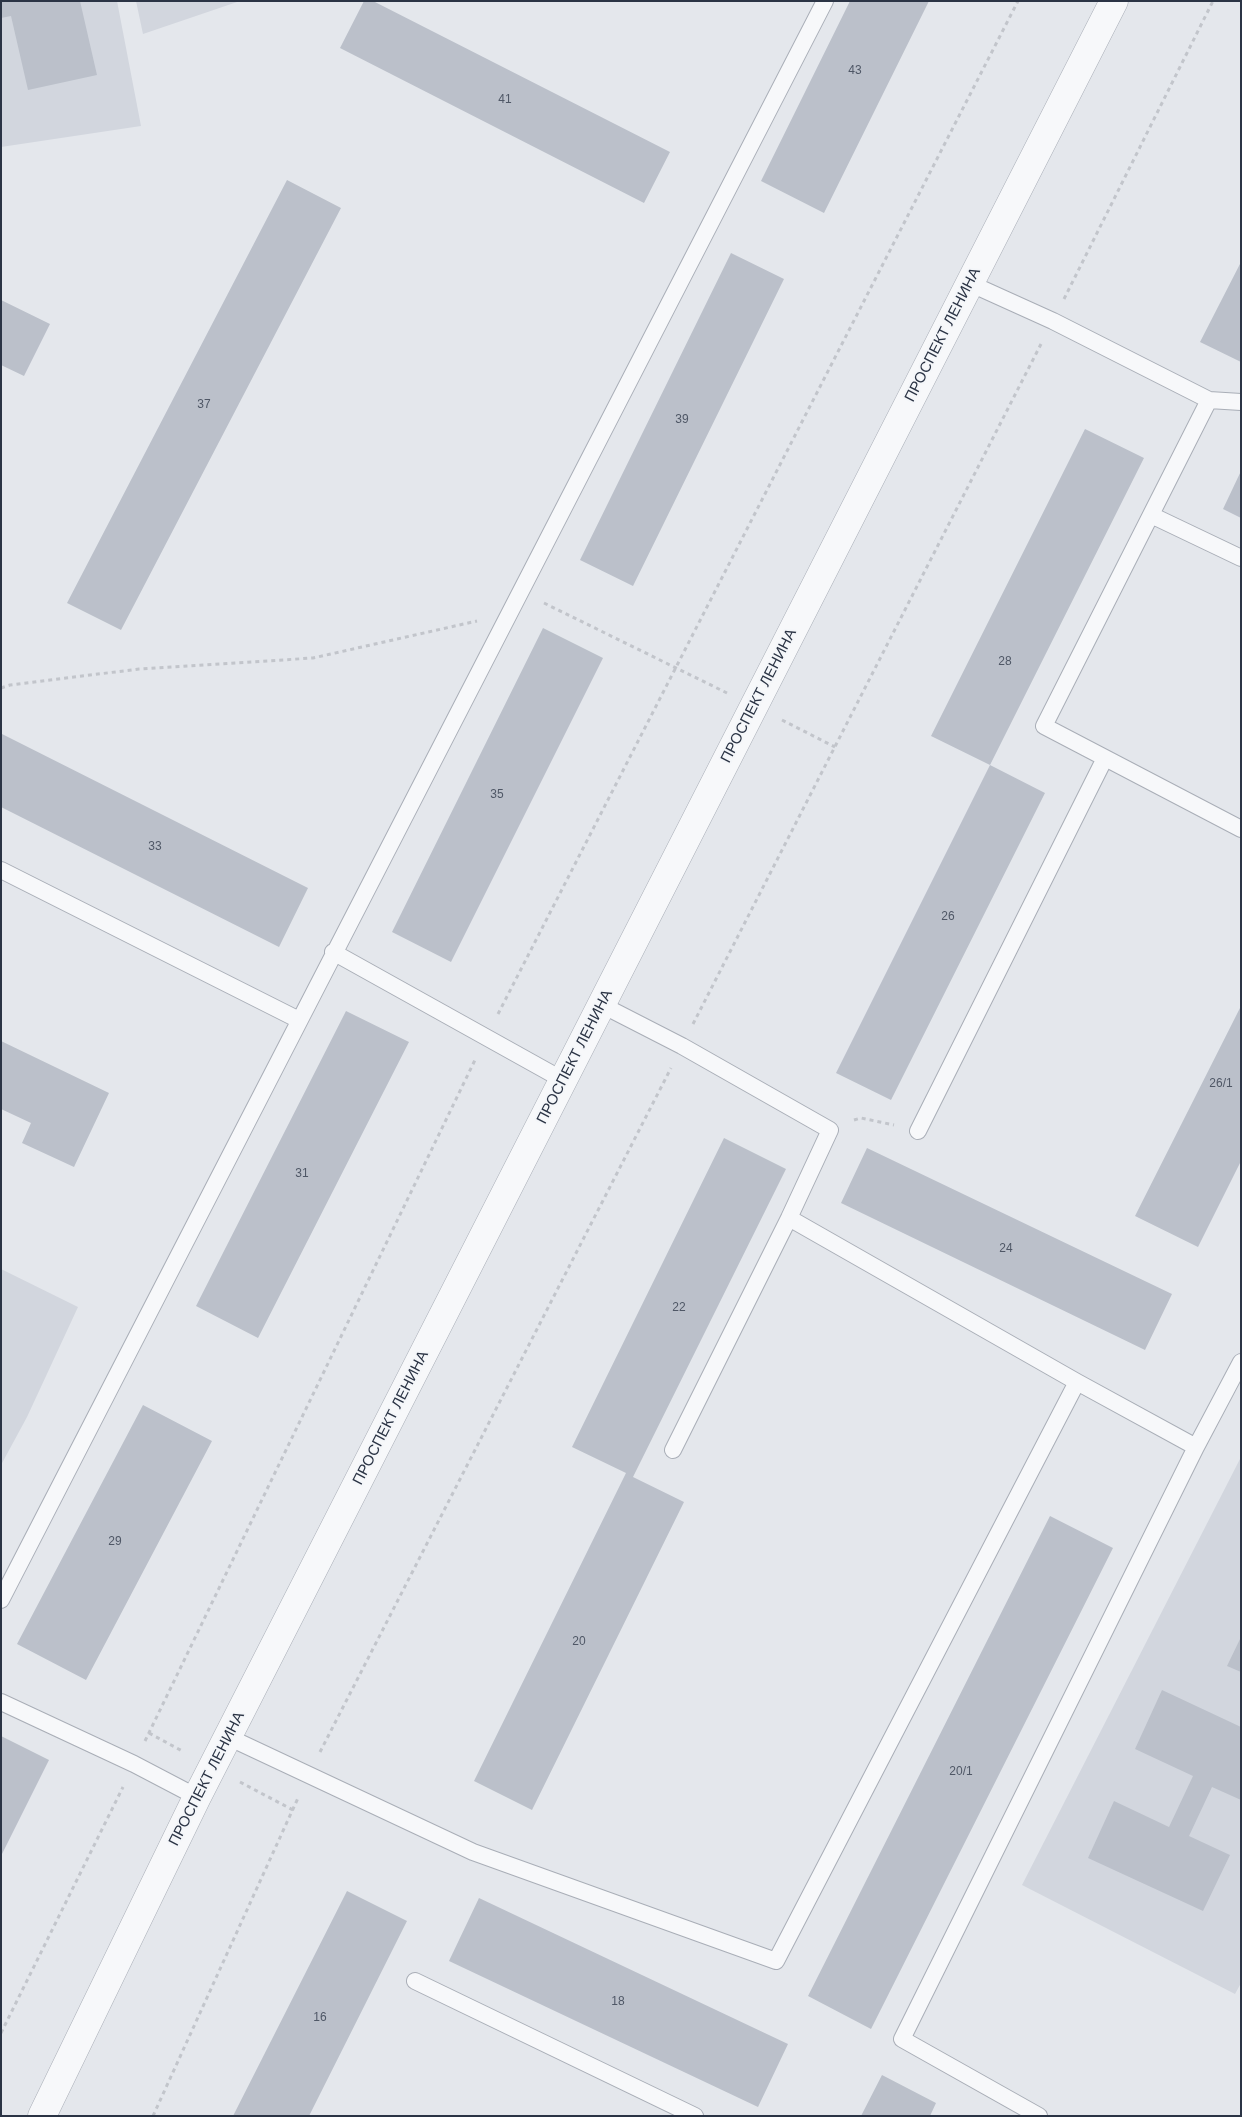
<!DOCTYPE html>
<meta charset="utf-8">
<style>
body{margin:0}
#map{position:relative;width:1242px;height:2117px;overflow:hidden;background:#e4e7ec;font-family:Helvetica,sans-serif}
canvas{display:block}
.frame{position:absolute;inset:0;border:2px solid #2b3445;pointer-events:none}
</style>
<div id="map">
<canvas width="1242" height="2117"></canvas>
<div class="frame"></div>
</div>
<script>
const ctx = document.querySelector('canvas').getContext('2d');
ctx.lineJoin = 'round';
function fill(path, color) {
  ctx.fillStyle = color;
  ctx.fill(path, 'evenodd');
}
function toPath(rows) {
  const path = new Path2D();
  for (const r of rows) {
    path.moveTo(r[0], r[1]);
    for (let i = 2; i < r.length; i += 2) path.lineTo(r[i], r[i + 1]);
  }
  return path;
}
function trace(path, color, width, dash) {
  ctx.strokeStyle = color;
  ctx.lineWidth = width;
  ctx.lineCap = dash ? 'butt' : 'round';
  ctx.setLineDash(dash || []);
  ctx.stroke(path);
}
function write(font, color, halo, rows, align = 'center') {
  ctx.font = font + ' Helvetica,sans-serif';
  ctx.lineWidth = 4;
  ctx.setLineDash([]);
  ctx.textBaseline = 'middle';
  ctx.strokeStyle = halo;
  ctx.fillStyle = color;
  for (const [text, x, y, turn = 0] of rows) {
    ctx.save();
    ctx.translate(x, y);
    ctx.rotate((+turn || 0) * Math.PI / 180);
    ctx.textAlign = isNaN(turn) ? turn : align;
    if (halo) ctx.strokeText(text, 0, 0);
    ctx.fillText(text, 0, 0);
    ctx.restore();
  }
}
fill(toPath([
 [1,1,117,1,141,126,1,147],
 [136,1,240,1,143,34],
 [1,1269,78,1307,27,1417,1,1465],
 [1241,1457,1241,1983,1235,1994,1022,1885]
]), '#d2d6de');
fill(toPath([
 [1,1,80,1,97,75,28,90,11,16,1,18],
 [364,1,373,1,670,152,644,203,340,48],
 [850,1,929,1,824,213,761,181],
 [287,180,341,208,121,630,67,603],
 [731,253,784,279,633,586,580,560],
 [1241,262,1241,362,1200,342],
 [1,300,50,324,24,376,1,365],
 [1085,429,1144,458,990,765,931,736],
 [1241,471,1241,518,1223,509],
 [543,628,603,658,451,962,392,932],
 [2,734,308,888,279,947,1,807],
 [990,765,1045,793,891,1100,836,1073],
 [1241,1006,1241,1161,1198,1247,1135,1216],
 [346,1011,409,1042,258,1338,196,1306],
 [1,1041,109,1093,74,1167,22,1143,31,1123,1,1109],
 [724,1138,786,1169,633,1477,684,1502,532,1810,474,1781,626,1473,572,1447],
 [867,1148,1172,1294,1145,1350,841,1203],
 [143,1405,212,1441,86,1680,17,1644],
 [1050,1516,1113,1548,871,2029,808,1996],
 [1241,1637,1241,1672,1227,1666],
 [1162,1690,1241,1727,1241,1800,1212,1787,1189,1836,1230,1855,1203,1911,1088,1858,1114,1801,1169,1827,1193,1776,1135,1749],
 [1,1736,49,1760,1,1856],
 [347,1891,407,1921,309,2116,233,2116],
 [479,1898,788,2044,758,2107,449,1961],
 [882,2075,936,2103,930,2116,861,2116]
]), '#bbc0ca');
const service = toPath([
 [969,283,1053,321,1209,400,1241,402],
 [1209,400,1044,726,1241,829],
 [1151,515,1241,558],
 [1,870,299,1020],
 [333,952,563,1080],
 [602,1005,682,1046,830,1130,789,1218,673,1450],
 [918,1131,1105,758],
 [789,1218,1077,1382,1196,1447],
 [1,1600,825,1],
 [1,1702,134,1764,197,1797],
 [228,1737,473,1852,776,1961,1077,1382],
 [415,1981,695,2116],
 [1039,2116,902,2039,1196,1447,1241,1362]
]);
const tertiary = toPath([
 [42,2116,197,1797,1114,1]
]);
trace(service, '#a9aeb7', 18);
trace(tertiary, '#a9aeb7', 29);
trace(toPath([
 [1064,299,1213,1],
 [544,603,727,693],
 [1,688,10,685,139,669,313,658,477,621],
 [782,720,835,747],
 [498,1014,1018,1],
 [693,1024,1041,344],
 [854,1120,861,1118,894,1125],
 [149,1733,184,1752],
 [145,1741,475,1060],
 [320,1752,671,1068],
 [240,1782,293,1810],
 [1,2033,123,1787],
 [153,2116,298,1798]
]), '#c2c5cb', 3, [4, 4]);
trace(service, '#f7f8fa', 16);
trace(tertiary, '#f7f8fa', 28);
write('12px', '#4f5766', null, [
 ["43",855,71],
 ["41",505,100],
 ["37",204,405],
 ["39",682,420],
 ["28",1005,662],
 ["35",497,795],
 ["33",155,847],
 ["26",948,917],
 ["26/1",1221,1084],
 ["31",302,1174],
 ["24",1006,1249],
 ["22",679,1308],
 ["29",115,1542],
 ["20",579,1642],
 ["20/1",961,1772],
 ["18",618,2002],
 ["16",320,2018]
]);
write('15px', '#2b3445', '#f4f6f9', [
 ["ПРОСПЕКТ ЛЕНИНА",943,335,-63],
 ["ПРОСПЕКТ ЛЕНИНА",759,696,-63],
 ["ПРОСПЕКТ ЛЕНИНА",575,1057,-63],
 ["ПРОСПЕКТ ЛЕНИНА",391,1418,-63],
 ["ПРОСПЕКТ ЛЕНИНА",207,1779,-63]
]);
</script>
